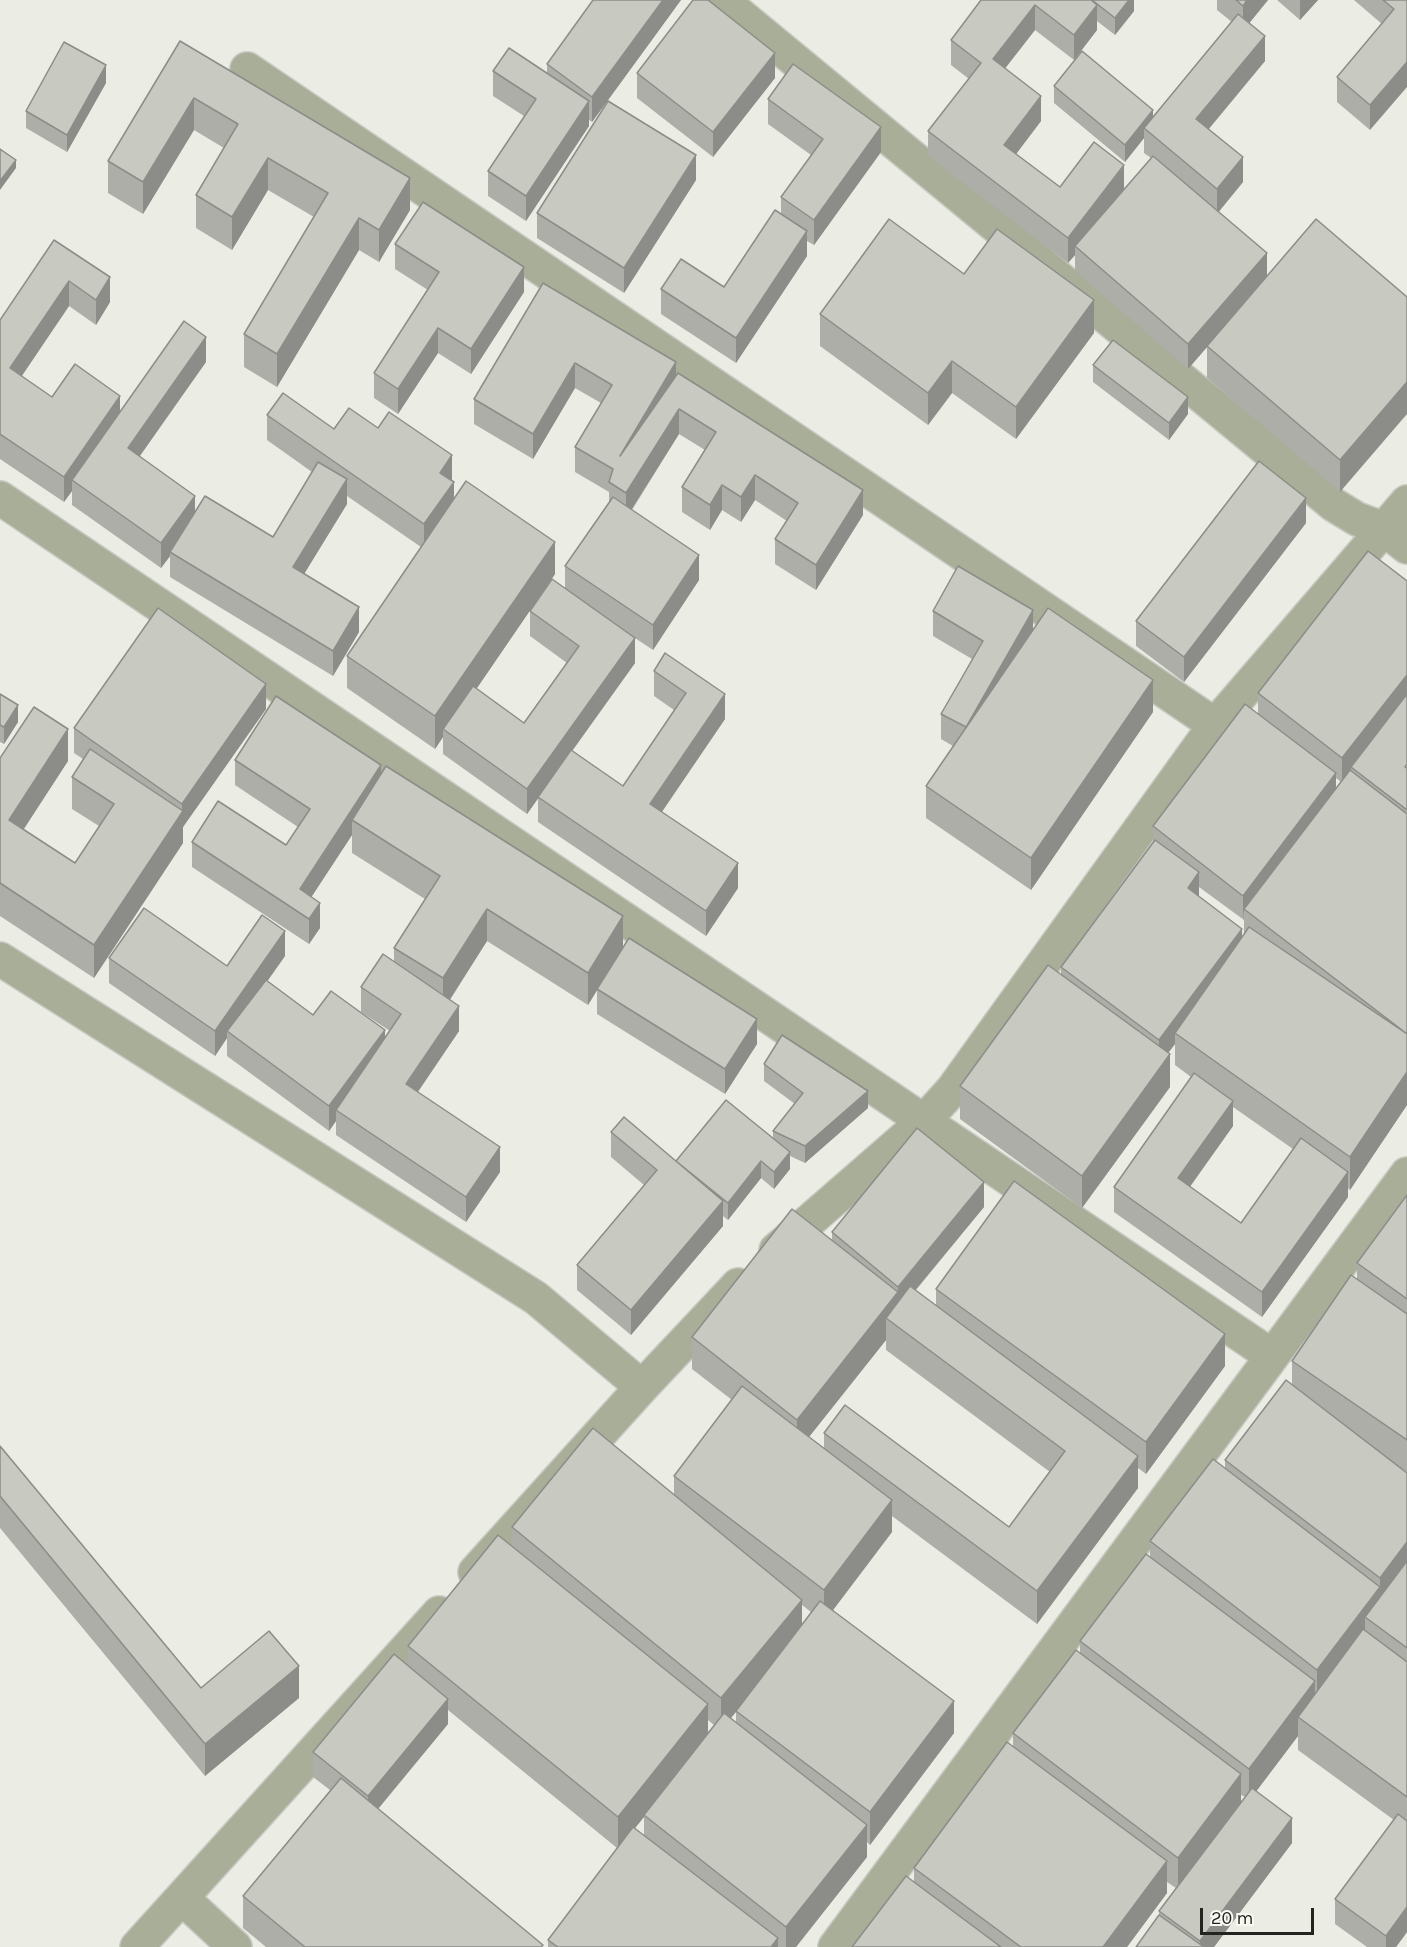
<!DOCTYPE html>
<style>
body{margin:0}
#map{position:relative;width:1407px;height:1947px;overflow:hidden;background:#ebede5;font-family:Karla,sans-serif}
canvas{display:block}
.scale{position:absolute;left:1200px;top:1908px;width:114px;height:27px;box-sizing:border-box;border:3px solid #232320;border-top:0;padding-left:8px;font-size:18px;line-height:21px;white-space:nowrap;color:#232320;-webkit-text-stroke:4px #f9fbf2;paint-order:stroke}
</style>
<div id="map">
<canvas width="1407" height="1947"></canvas>
<div class="scale">20 m</div>
</div>
<script>
const c = document.querySelector('canvas').getContext('2d');
c.lineJoin = 'round';
function stroke(path, color, width, dash) {
  c.strokeStyle = color;
  c.lineWidth = width;
  c.lineCap = dash ? 'butt' : 'round';
  c.setLineDash(dash || []);
  c.stroke(path);
}
function fill(path, color) {
  c.fillStyle = color;
  c.fill(path, 'evenodd');
}
const street = new Path2D(`
 M722,0L1334,505L1357,519L1384,529L1407,547
 M247,69L1215,725
 M0,498L1272,1356
 M0,959L536,1298L642,1387
 M776,1250L923,1122L953,1089L1215,725L1407,502
 M475,1572L642,1387L738,1285
 M182,1898L235,1947
 M137,1947L439,1613
 M835,1947L1407,1174`);
const wall = new Path2D(`
 M593,0H681L592,122L589,120V126L526,221L488,196V171L524,116L493,96V71L547,73V64Z
 M981,0H1134V11L1115,35L1097,21V30L1074,60L1035,30L1005,68L1041,121L1016,154L1060,187L1124,189L1151,158L1144,153V138L1125,162L1054,103V86L1153,117L1232,22L1217,10V0H1268L1249,23L1265,61L1209,129L1243,182L1218,212L1267,277L1407,297L1340,492L1207,378V347L1188,369L1075,271V255L1068,263L928,156V131L969,79L951,65V40Z
 M1277,0H1318L1300,20Z
 M1354,0H1407L1370,130L1337,102V77L1382,24Z
 M180,41L410,210L379,262L359,250L277,387L244,367V334L314,217L268,190L232,250L196,228V195L224,148L194,130L143,214L108,193V161Z
 M637,73L775,78L713,157L637,98Z
 M106,83L67,152L26,128V111Z
 M768,99L881,152L814,245L807,241V256L736,363L661,314V289L724,287L781,214V197L811,155L768,124Z
 M696,180L624,293L537,238V213Z
 M54,240L110,302L96,325L69,306L22,376L52,397L120,412L206,362L139,456L195,511L273,537L312,472L267,440V415L334,429L452,480L454,499L555,574L476,689L524,723L567,663L530,636V611L565,589V566L609,502V492L575,472V447L601,403L575,388L533,459L474,424V399L543,283L676,376L863,515L816,590L775,564V539L787,521L755,500L741,522L722,510L710,530L682,512V487L705,450L679,434L632,510L699,580L653,650L635,638V663L572,751L623,786L674,710L654,696V671L725,719L662,812L738,888L706,936L538,822V798L527,814L443,754V737L435,749L347,688V656L421,547L347,496V504L304,574L359,632L333,676L170,577V556L161,568L72,505V491L64,502L0,459V320Z
 M395,244L524,292L471,374L438,353L398,414L374,398V373L428,290L395,269Z
 M964,274L1094,333L1016,439L952,393L928,425L820,346V314Z
 M1093,365L1188,414L1169,440L1093,382Z
 M1306,523L1184,682L1136,646V621Z
 M1407,581V1105L1350,1190L1348,1188V1197L1262,1317L1114,1212V1187L1191,1077L1175,1065V1044L1168,1053L1170,1087L1082,1208L960,1119V1086L1061,975V967L1153,843V826L1258,714V693ZM1336,778L1341,782L1336,789ZM1199,887L1244,920V935L1242,937L1199,897ZM1233,1107L1293,1149L1241,1223L1190,1187L1233,1126Z
 M933,611L1033,629L1153,712L1031,890L926,818V786L953,746L941,739V714L972,659L933,636Z
 M0,694L18,722L4,744L0,742Z
 M266,709L183,827V843L94,978L0,916V758L68,761L23,829L75,863L99,826L72,809V777L83,759L74,753V728Z
 M235,760L381,774L757,1044L725,1094L597,1014V990L588,1005L487,941L450,1000L459,1031L418,1092L500,1172L466,1222L336,1135V1121L329,1131L227,1056V1038L215,1056L109,983V958L227,966L285,956L267,981L313,1015L385,1039L390,1031L361,1012V987L394,962V948L425,899L352,853V835L311,897L320,928L309,944L192,867V842L286,845L298,827L235,785Z
 M764,1064L868,1108L805,1163L790,1156V1169L774,1189L761,1178L728,1220L723,1216V1226L631,1335L577,1290V1265L644,1185L611,1157V1132L677,1161L773,1139V1131L795,1104L764,1081Z
 M1407,1195V1472L1394,1463L1407,1473V1932L1396,1947H1367L1335,1924V1899L1394,1820L1298,1750V1736L1256,1791L1292,1843L1214,1947H1136L1159,1915V1911L1176,1888L1167,1882V1893L1127,1947H852L914,1882V1868L1013,1746V1733L1080,1653V1641L1150,1557V1541L1225,1469V1460L1292,1385V1361L1357,1280V1263ZM1241,1795L1245,1797L1241,1802Z
 M984,1207L916,1290L936,1306V1289L1225,1366L1146,1474L1138,1468V1488L1037,1624L892,1516V1532L833,1610L954,1733L870,1845L867,1842V1857L796,1947H548V1940L617,1848L448,1710V1724L378,1809L543,1947H266L243,1928V1896L330,1790L313,1777V1752L408,1666V1646L512,1546V1527L674,1495V1476L732,1400L692,1369V1337L832,1239V1232ZM886,1340V1350L1050,1472L1009,1527L824,1433V1448L809,1437ZM802,1605L811,1612L802,1625ZM736,1712V1722L731,1718ZM708,1720L714,1725L708,1732ZM644,1817V1836L634,1829Z
 M0,1446L201,1688L299,1698L205,1776L0,1528Z`);
const shadedWall = new Path2D(`
 M663,0H681L592,122V97Z
 M1129,0H1134V11L1115,35V18Z
 M1247,0H1268L1243,31V6Z
 M1300,0H1318L1300,20Z
 M1035,5V30L993,84V59Z
 M1097,5V30L1074,60V35Z
 M1265,36V61L1196,144V119Z
 M775,53V78L713,157V132Z
 M1407,62V87L1370,130V105Z
 M106,65V83L67,152V135Z
 M1041,96V121L1004,170V145Z
 M194,98V130L143,214V182Z
 M589,101V126L526,221V196Z
 M1153,110V127L1144,128V138L1125,162V145Z
 M881,127V152L814,245V220Z
 M696,155V180L624,293V268Z
 M1243,157V182L1217,214V189Z
 M268,158V190L232,250V217Z
 M16,160V168L0,190V181Z
 M1124,165V190L1075,246V255L1068,263V238Z
 M410,178V210L379,262V230Z
 M359,218V250L277,387V354Z
 M807,231V256L736,363V338Z
 M1267,253V278L1188,369V344Z
 M524,267V292L471,374V349Z
 M110,277V302L96,325V300Z
 M69,281V306L10,393V368Z
 M1094,300V333L1016,439V407Z
 M438,328V353L398,414V389Z
 M206,337V362L128,473V448Z
 M952,361V393L928,425V393Z
 M676,362V387L620,456Z
 M575,363V388L533,459V434Z
 M1407,382V414L1340,492V460Z
 M120,396V421L72,480V491L64,502V477Z
 M1188,397V414L1169,440V423Z
 M679,409V434L626,518V493Z
 M452,455V480L440,498V473Z
 M755,475V500L741,522V497Z
 M347,479V504L293,592V567Z
 M454,482V507L424,549V524Z
 M722,485V510L710,530V505Z
 M863,490V515L816,590V565Z
 M195,496V521L170,552V556L161,568V543Z
 M1306,498V523L1184,682V657Z
 M555,542V574L447,732L443,729V737L435,749V716Z
 M699,555V580L653,650V625Z
 M359,607V632L333,676V651Z
 M1033,610V635L966,727Z
 M635,638V663L527,814V789Z
 M1407,675V700L1351,767V772L1342,783V758Z
 M1153,680V712L1031,890V858Z
 M266,684V709L183,827V843L94,978V945L182,812V804Z
 M725,694V719L650,829V804Z
 M18,705V722L4,744V727Z
 M68,729V761L9,852V820Z
 M381,765V790L352,820V835L301,913L300,889Z
 M1336,773V798L1244,909L1243,921V896Z
 M738,863V888L706,936V911Z
 M1199,872V897L1188,888Z
 M320,903V928L309,944V919Z
 M487,909V941L443,1010V978Z
 M623,916V948L588,1005V973Z
 M1242,929V954L1175,1033V1044L1159,1065V1040Z
 M285,931V956L231,1033L227,1031V1038L215,1056V1031Z
 M459,1006V1031L406,1109V1084Z
 M757,1019V1044L725,1094V1069Z
 M385,1030V1055L336,1110V1121L329,1131V1106Z
 M1170,1054V1087L1082,1208V1176Z
 M1407,1072V1105L1350,1190V1157Z
 M868,1091V1108L805,1163V1146Z
 M1233,1101V1126L1178,1203V1178Z
 M500,1147V1172L466,1222V1197Z
 M790,1152V1169L774,1189V1172Z
 M761,1161V1178L728,1220V1203Z
 M1348,1172V1197L1262,1317V1292Z
 M984,1182V1207L898,1311L886,1318V1340L797,1452V1420L898,1292V1287Z
 M723,1201V1226L631,1335V1310Z
 M1225,1334V1366L1146,1474V1442Z
 M1138,1456V1488L1037,1624V1591Z
 M892,1500V1532L824,1622V1590Z
 M1407,1542V1567L1365,1617V1639L1317,1702V1670L1380,1588V1578Z
 M802,1600V1632L721,1730V1698Z
 M299,1666V1698L205,1776V1744Z
 M1315,1681V1713L1298,1717V1736L1249,1801V1769Z
 M448,1699V1724L368,1821V1796Z
 M954,1701V1733L870,1845V1812Z
 M708,1704V1737L644,1815V1817L618,1849V1817Z
 M1241,1774V1806L1178,1890V1858Z
 M1292,1818V1843L1214,1947H1200V1941Z
 M867,1825V1857L796,1947H786V1927Z
 M1167,1861V1893L1127,1947H1103Z
 M1407,1907V1932L1396,1947H1386V1936Z
 M778,1938V1947H771Z`);
const building = new Path2D(`
 M593,0H663L592,97L547,64Z
 M693,0H708L775,53L713,132L637,73Z
 M981,0H1091L1097,5L1074,35L1035,5L993,59L1041,96L1004,145L1060,187L1094,142L1124,165L1068,238L928,131L981,63L951,40Z
 M1092,0H1129L1115,18Z
 M1236,0H1247L1243,6Z
 M1383,0H1407V62L1370,105L1337,77L1394,9Z
 M1238,14L1265,36L1196,119L1243,157L1217,189L1144,128Z
 M180,41L410,178L379,230L359,218L277,354L244,334L328,193L268,158L232,217L196,195L238,124L194,98L143,182L108,161Z
 M64,42L106,65L67,135L26,111Z
 M509,48L589,101L526,196L488,171L536,99L493,71Z
 M1082,51L1153,110L1125,145L1054,86Z
 M793,64L881,127L814,220L781,197L823,139L768,99Z
 M608,101L696,155L624,268L537,213Z
 M0,149L16,160L0,181Z
 M1153,156L1267,253L1188,344L1075,246Z
 M423,202L524,267L471,349L438,328L398,389L374,373L439,272L395,244Z
 M775,210L807,231L736,338L661,289L681,259L724,287Z
 M889,219L964,274L997,229L1094,300L1016,407L952,361L928,393L820,314Z
 M1316,219L1407,297V382L1340,460L1207,346Z
 M54,240L110,277L96,300L69,281L10,368L52,397L75,364L120,396L64,477L0,434V320Z
 M543,283L676,362L620,456L678,373L863,490L816,565L775,539L798,503L755,475L741,497L722,485L710,505L682,487L716,432L679,409L626,493L609,482L613,469L575,447L612,385L575,363L533,434L474,399Z
 M184,321L206,337L128,448L195,496L161,543L72,480Z
 M1113,340L1188,397L1169,423L1093,365Z
 M283,393L334,429L349,408L378,428L389,412L452,455L440,473L454,482L424,524L267,415Z
 M1259,461L1306,498L1184,657L1136,621Z
 M318,462L347,479L293,567L359,607L333,651L170,552L205,496L273,537Z
 M466,481L555,542L435,716L347,656Z
 M613,497L699,555L653,625L565,566Z
 M1368,551L1407,581V675L1342,758L1258,693Z
 M958,566L1033,610L966,727L941,714L983,641L933,611Z
 M552,579L635,638L527,789L443,729L473,686L524,723L579,646L530,611Z
 M158,608L266,684L182,804L74,728Z
 M1048,608L1153,680L1031,858L926,786Z
 M665,653L725,694L650,804L738,863L706,911L538,797L571,750L623,786L686,693L654,671Z
 M0,694L18,705L4,727L0,725Z
 M1407,694V764L1405,767L1407,768V810L1351,767Z
 M276,696L381,765L300,889L320,903L309,919L192,842L218,801L286,845L310,809L235,760Z
 M1245,704L1336,773L1243,896L1153,826Z
 M34,707L68,729L9,820L75,863L114,804L72,777L90,749L183,811L94,945L0,883V758Z
 M386,766L623,916L588,973L487,909L443,978L394,948L440,876L352,820Z
 M1350,770L1407,814V1034L1244,909Z
 M1155,840L1199,872L1188,888L1242,929L1159,1040L1061,967Z
 M144,908L227,966L262,915L285,931L215,1031L109,958Z
 M1249,927L1407,1034V1072L1350,1157L1175,1033Z
 M629,938L757,1019L725,1069L597,989Z
 M383,954L459,1006L406,1084L500,1147L466,1197L336,1110L401,1014L361,987Z
 M1048,965L1170,1054L1082,1176L960,1086Z
 M266,980L313,1015L331,991L385,1030L329,1106L227,1031Z
 M782,1035L868,1091L805,1146L773,1131L803,1093L764,1064Z
 M1194,1073L1233,1101L1178,1178L1241,1223L1301,1138L1348,1172L1262,1292L1114,1187Z
 M726,1100L790,1152L774,1172L761,1161L728,1203L676,1161Z
 M624,1117L723,1201L631,1310L577,1265L657,1170L611,1132Z
 M917,1128L984,1182L898,1287L832,1232Z
 M1014,1181L1225,1334L1146,1442L936,1289Z
 M1407,1195V1299L1357,1263Z
 M792,1209L898,1292L797,1420L692,1337Z
 M1351,1275L1407,1314V1440L1292,1361Z
 M910,1286L1138,1456L1037,1591L824,1433L845,1405L1009,1527L1065,1451L886,1318Z
 M1286,1380L1407,1473V1542L1380,1578L1225,1460Z
 M742,1386L892,1500L824,1590L674,1476Z
 M593,1428L802,1600L721,1698L512,1527Z
 M0,1446L201,1688L269,1631L299,1666L205,1744L0,1496Z
 M1213,1459L1380,1587L1317,1670L1150,1541Z
 M498,1535L708,1704L618,1817L408,1646Z
 M1146,1554L1315,1681L1249,1769L1080,1641Z
 M1407,1561V1648L1365,1617Z
 M820,1601L954,1701L870,1812L736,1711Z
 M1363,1629L1407,1662V1797L1298,1717Z
 M1076,1650L1241,1774L1178,1858L1013,1733Z
 M394,1654L448,1699L368,1796L313,1752Z
 M724,1713L867,1825L786,1927L644,1815Z
 M1007,1742L1167,1861L1103,1947H1021L914,1868Z
 M341,1778L543,1945L541,1947H305L243,1896Z
 M1252,1788L1292,1818L1200,1941L1159,1911Z
 M1398,1814L1407,1821V1907L1386,1936L1335,1899Z
 M633,1827L778,1938L771,1947H558L548,1940Z
 M906,1876L1001,1947H852Z
 M1159,1915L1204,1947H1136Z`);
stroke(street, '#c7c9c2', 36);
stroke(street, '#a8ae97', 33);
fill(wall, '#acaea7');
fill(shadedWall, '#8c8d88');
fill(building, '#c8cac2');
stroke(building, '#8c8d88', 1.5);
</script>
